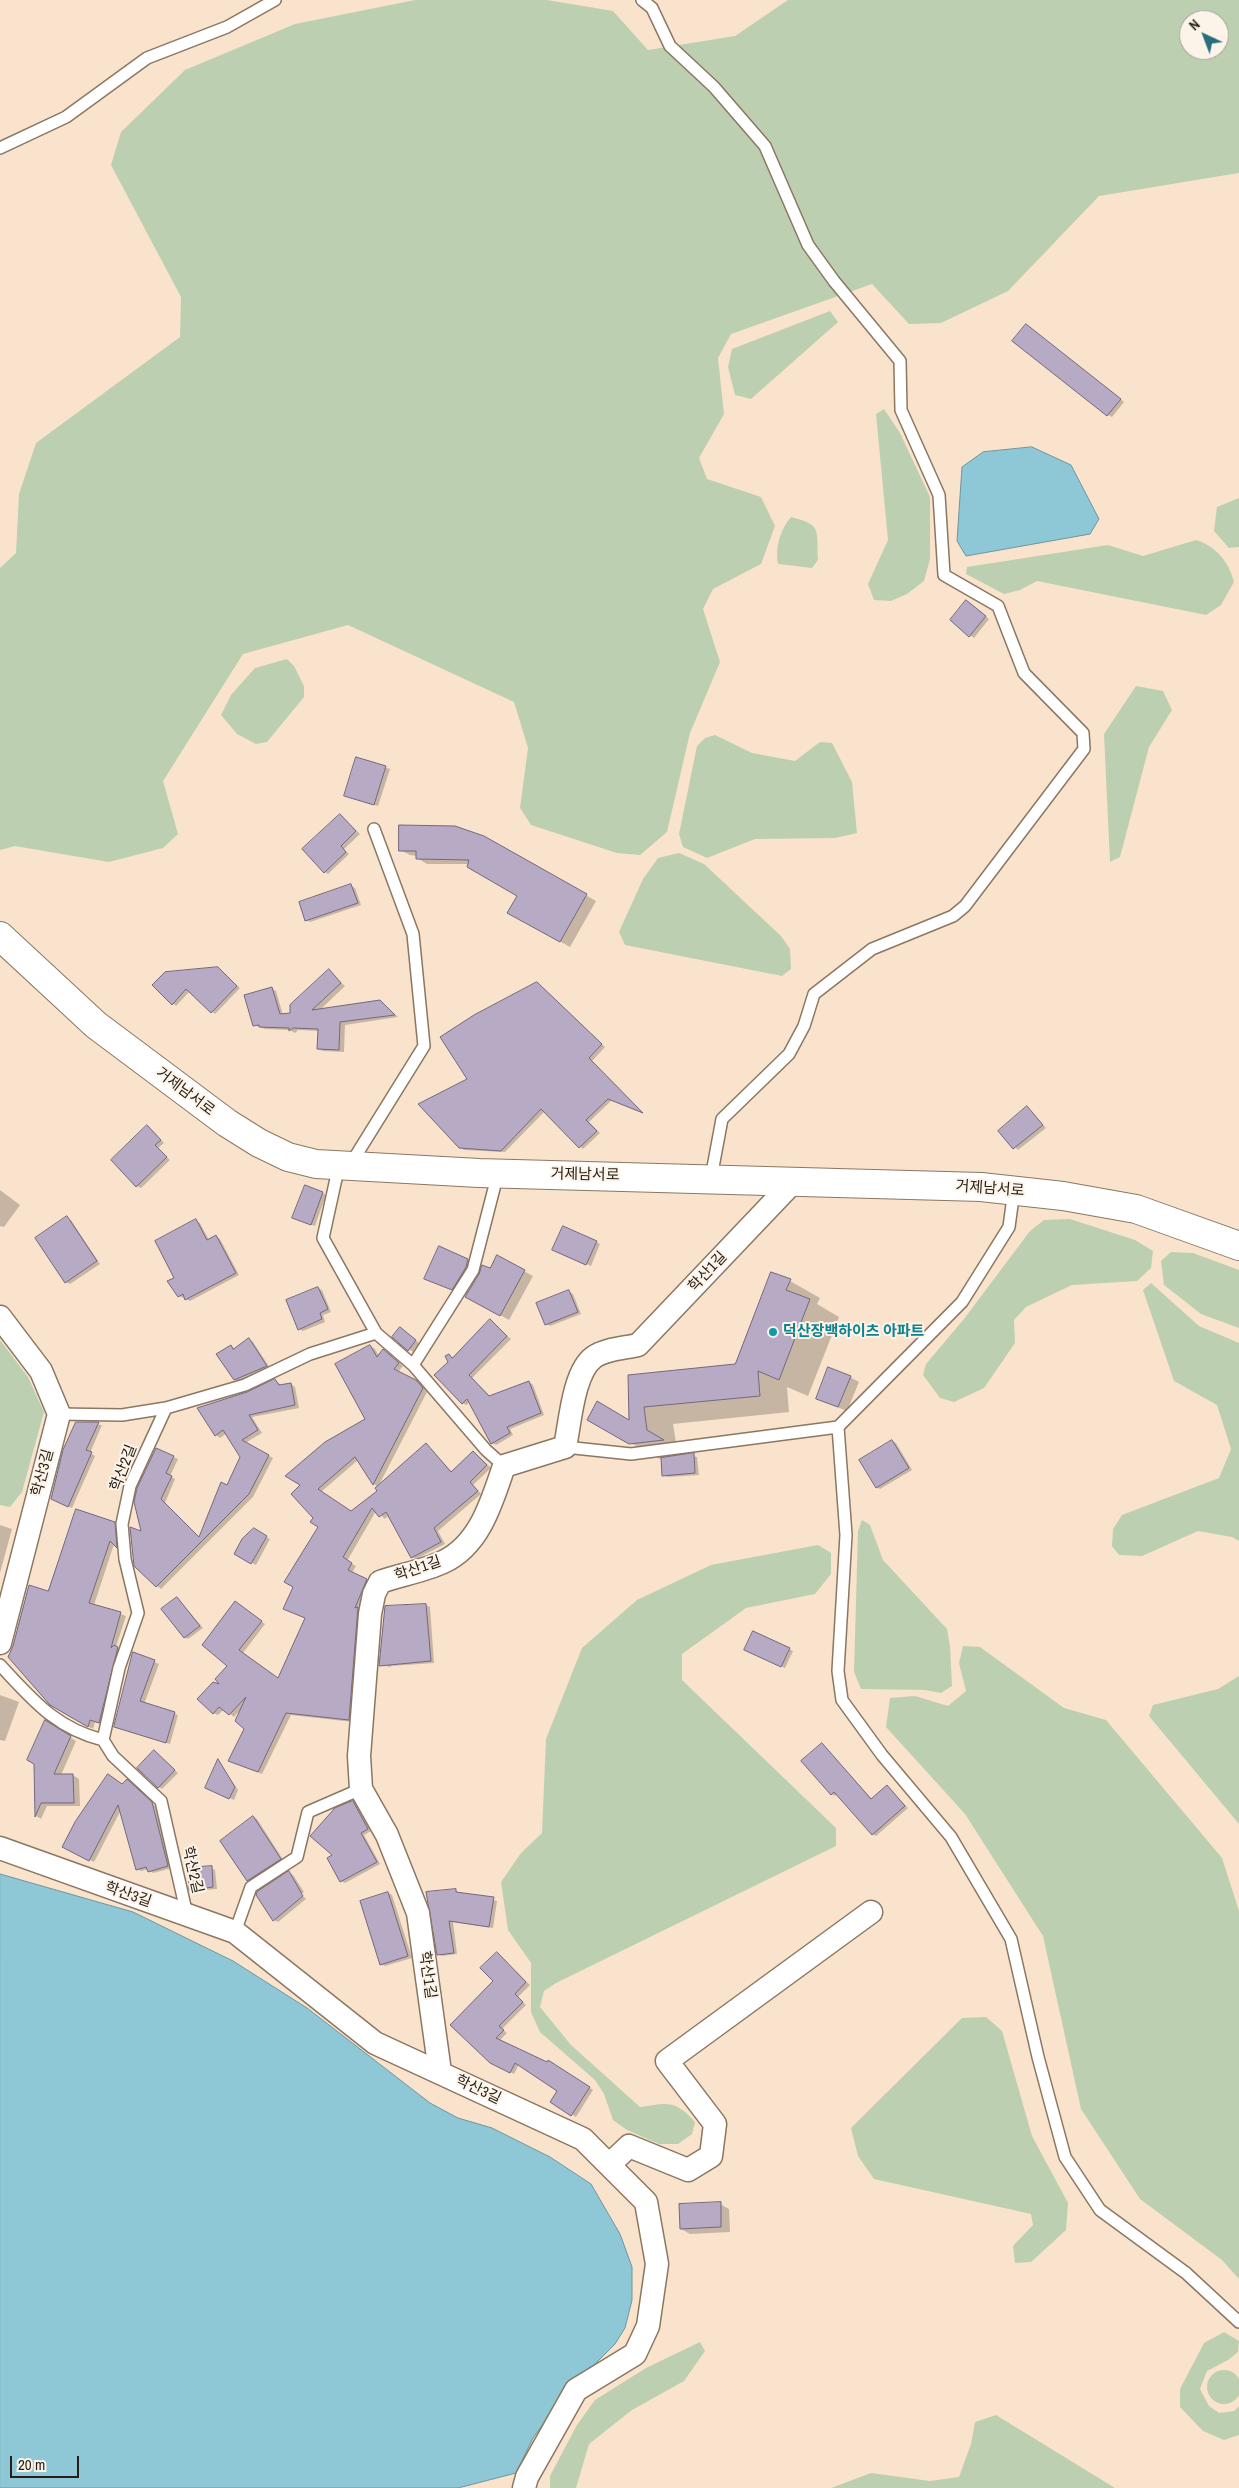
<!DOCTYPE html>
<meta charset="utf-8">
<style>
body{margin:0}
#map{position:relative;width:1239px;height:2488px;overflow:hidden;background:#f9e3cc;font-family:"Archivo Narrow",sans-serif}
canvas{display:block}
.north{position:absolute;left:1179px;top:10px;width:50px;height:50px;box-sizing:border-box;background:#fcf3e9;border:1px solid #a79e95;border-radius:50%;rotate:317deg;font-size:14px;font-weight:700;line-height:20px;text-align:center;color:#271f16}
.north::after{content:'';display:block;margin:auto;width:18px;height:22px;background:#2b6c7f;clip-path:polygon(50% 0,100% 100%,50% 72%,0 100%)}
.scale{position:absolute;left:10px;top:2456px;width:69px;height:22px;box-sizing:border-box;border:2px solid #271f16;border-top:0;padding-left:6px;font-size:15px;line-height:18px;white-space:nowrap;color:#271f16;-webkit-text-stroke:4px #fcf3e9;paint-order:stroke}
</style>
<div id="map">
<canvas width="1239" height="2488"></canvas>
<div class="north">N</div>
<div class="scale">20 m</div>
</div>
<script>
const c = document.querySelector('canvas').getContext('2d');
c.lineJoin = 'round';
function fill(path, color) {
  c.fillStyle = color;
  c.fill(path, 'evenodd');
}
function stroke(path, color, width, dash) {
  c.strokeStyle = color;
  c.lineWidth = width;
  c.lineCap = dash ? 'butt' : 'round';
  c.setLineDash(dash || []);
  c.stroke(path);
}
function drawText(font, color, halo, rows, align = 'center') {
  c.font = font + ' "Archivo Narrow","Noto Sans KR",sans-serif';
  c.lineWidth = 4;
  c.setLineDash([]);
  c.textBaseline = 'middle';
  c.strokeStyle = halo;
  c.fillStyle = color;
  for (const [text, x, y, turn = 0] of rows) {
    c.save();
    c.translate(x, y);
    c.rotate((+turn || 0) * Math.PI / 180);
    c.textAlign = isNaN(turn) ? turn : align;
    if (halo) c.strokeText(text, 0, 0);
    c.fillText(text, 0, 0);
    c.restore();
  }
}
const green = new Path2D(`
 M415,0H547L613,11L648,50L735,36L788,0H1239V173L1099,196L1008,291L941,323L909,324L872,284L731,334L718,358L724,414L699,458L707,479L761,497L775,526L761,564L713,589L703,609L720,662L690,733L667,832L640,855L617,853L531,825L520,808L528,748L514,702L348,625L243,654L163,781L178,834L163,848L109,862L15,846L0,850V568L16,553L19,494L36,443L180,337L181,297L111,165L121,132L185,70L295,24ZM1189,20H1219V50H1189Z
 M830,311L838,322L751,399L735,395L728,367L732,349Z
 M884,409L900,433L930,497V559L924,581L907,594L891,601L874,600L868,584L888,540L876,414Z
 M1239,498V547L1229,548L1214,531L1217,507Z
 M791,517C823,525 816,530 818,560L812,568L778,564C775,548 780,530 791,517Z
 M1196,540C1216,546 1229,562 1234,582L1221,605L1206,615L1037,581L1020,590L1004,594L966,574L967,567L1108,545L1143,556Z
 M287,659L294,666L304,686V697L267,742L256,744L237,734L221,715L231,695L255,668Z
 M1136,686L1163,691L1172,710L1149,747L1120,857L1110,862L1104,734Z
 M715,735L752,753L795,761L820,742L832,743L852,782L857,833L835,838L755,839L707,858L683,847L679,834L697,746L705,738Z
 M679,853L704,864L781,936L790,949L791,969L782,976L625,945L619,932L643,879L658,858Z
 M1070,1219L1135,1240L1153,1251L1151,1268L1137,1281L1072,1285L1026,1307L1014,1320L1015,1343L984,1388L954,1402L940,1398L923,1375L926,1364L964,1319L1030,1231L1044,1220Z
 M1171,1252L1193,1253L1239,1270V1328L1201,1314L1164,1285L1161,1261Z
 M1151,1283L1199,1326L1239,1343V1541L1232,1537L1198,1531L1142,1556L1119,1555L1112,1546L1113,1529L1122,1515L1219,1478L1231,1449L1217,1405L1174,1381L1143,1290Z
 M0,1340L28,1377L44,1412L22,1492L10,1507L0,1505Z
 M862,1520L870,1525L883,1560L947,1629L950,1646L952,1686L941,1693L925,1690L861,1689L854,1672L858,1531Z
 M818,1545L831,1553V1574L815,1594L746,1608L682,1654V1680L836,1828V1846L556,1983L544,1991L540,2007L571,2045L640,2107C667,2103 675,2099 695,2122L692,2134L678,2144H659L627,2130L613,2120L604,2094L595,2080L540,2032L531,2012V1963L508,1930L501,1882L521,1853L542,1833L546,1739L582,1648L637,1600L711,1565Z
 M963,1646L980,1647L1064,1708L1106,1720L1222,1858L1239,1911V2279L1222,2260L1140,2199L1081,2109L1043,1936L965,1814L886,1727L890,1698L915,1696L948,1706L966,1691L959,1663Z
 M1239,1676V1824L1149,1716L1153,1705L1218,1689Z
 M986,2017L1002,2031L1032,2136L1068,2203L1066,2230L1031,2262L1015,2263L1013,2246L1033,2225L1031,2214L874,2179L858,2156L851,2128L962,2018Z
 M1224,2332L1239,2341L1238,2352L1228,2360L1207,2371L1200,2389L1209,2406L1219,2413L1234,2411L1239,2406V2435L1224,2440L1203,2431L1180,2407V2389L1204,2343Z
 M700,2342L705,2351L684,2381L632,2410L589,2444L576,2488H550V2476L577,2425L595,2400L646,2368Z
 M1207 2387a17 17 0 1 1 34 0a17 17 0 1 1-34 0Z
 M996,2415L1115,2488H831L871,2473L930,2481L959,2477L971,2444L975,2422Z`);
const water = new Path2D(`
 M1032,447L1071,465L1099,519L1090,534L966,556L957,541L962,467L983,452Z
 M0,1874L133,1912L233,1961L307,2008L430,2103L458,2118L492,2128L550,2157L591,2184L620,2234L632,2267V2300L625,2328L615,2344L564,2395L533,2438L516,2473L458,2488H0Z`);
const shadow = new Path2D(`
 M1030,328L1124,402L1112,417L1108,415Z
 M970,603L989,619L974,638L970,635Z
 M357,758L390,769L378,806L346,796Z
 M340,815L360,834L344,849L349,854L328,874L325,872Z
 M483,837L596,901L570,947L508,912L518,895L469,864H427L417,858V856L410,855L400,850Z
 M351,886L355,888L361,905L310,922L306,920Z
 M218,968L240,988L215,1014L190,991L176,1006L154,986Z
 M329,971L345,986L320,1010L380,1001L398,1017L345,1025L344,1052L323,1051L318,1049L319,1031L298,1030L295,1033L290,1030L265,1029L254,1025L271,988L276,991L283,1015L291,1014Z
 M541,986L605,1047L592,1061L643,1113L612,1100L589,1122L600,1133L583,1149L545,1111L505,1152L464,1150L460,1147L469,1079Z
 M1027,1108L1046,1128L1018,1150L999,1131Z
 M151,1129L164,1143L158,1148L170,1160L141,1188L137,1186Z
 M0,1190L20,1205L4,1227L0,1226Z
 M322,1193L326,1195L315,1226L298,1220Z
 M67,1218L71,1220L100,1264L70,1284L66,1282Z
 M196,1221L200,1223L209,1240L216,1236L220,1239L239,1275L190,1301L179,1296Z
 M596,1242L600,1244L591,1266L558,1251Z
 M497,1257L533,1276L509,1320L467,1296L490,1270Z
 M468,1260L472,1262L456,1291L429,1280Z
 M790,1281L820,1298L817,1304L839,1317L808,1396L787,1387L789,1412L673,1424L677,1449L688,1455L697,1457L699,1475L668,1477L664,1475L662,1460L618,1436L631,1422L629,1376L736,1365Z
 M318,1288L322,1290L331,1312L323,1315L325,1322L303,1331L299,1329Z
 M569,1292L573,1294L581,1314L550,1326L546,1324Z
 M490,1320L511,1339L472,1378L491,1397L529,1382L533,1385L544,1415L510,1429L513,1435L496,1445L492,1443L470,1402L466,1405L462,1403L449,1355L453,1358Z
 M404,1331L419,1343L413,1352L394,1337Z
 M249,1340L253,1342L270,1368L239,1382L235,1379L231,1346L235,1349Z
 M370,1346L375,1349L379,1356L388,1353L403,1366L398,1372L421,1384L427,1392L378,1487L374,1484L358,1460L321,1492L351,1512L378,1492L426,1444L452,1472L474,1452L491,1468L473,1485L481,1494L438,1531L445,1544L416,1559L412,1557L389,1515L385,1519L376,1511L347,1561L356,1566L352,1573L370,1583L353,1722L291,1715L262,1774L234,1763L245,1728L242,1708L234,1717L224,1709L218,1715L213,1713L229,1666L240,1605L265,1624L243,1653L278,1679L306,1618L319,1527L315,1517L292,1494L366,1420Z
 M850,1377L859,1382L847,1411L817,1399Z
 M275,1380L282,1386L291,1384L295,1387L299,1408L252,1417L262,1433L245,1443L273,1458L253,1497L161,1589L157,1586L136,1502L173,1457L178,1459L170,1476L175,1479L165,1503L200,1538L242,1457L227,1433L220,1438L216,1435L248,1393Z
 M77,1423L102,1425L90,1453L95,1456L72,1508L56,1501Z
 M892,1441L896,1443L912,1470L880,1489L876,1487Z
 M114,1523L119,1526L121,1549L114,1544L94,1605L126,1616L116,1647L123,1650L104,1725L95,1722L93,1729L63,1713L47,1700L49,1592Z
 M0,1525L12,1529L0,1573Z
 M254,1530L270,1539L256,1565L235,1554Z
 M177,1598L203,1628L188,1639L184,1637Z
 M426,1605L430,1607L434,1663L391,1666V1667L380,1665L386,1607Z
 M789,1649L793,1651L785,1668L750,1652Z
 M133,1653L159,1664L144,1704L178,1715L170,1744L115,1727Z
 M0,1695L19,1702L5,1741L0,1740Z
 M45,1721L76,1741L61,1775H73L79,1779L80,1806H47L41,1819L36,1816L35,1766Z
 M822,1744L872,1799L887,1786L908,1808L876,1836L872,1834L837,1794L835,1796L831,1794Z
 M155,1752L178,1773L162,1789L159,1787Z
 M218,1761L238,1790L234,1800L210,1789Z
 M131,1783L155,1806L172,1868L153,1873L148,1869L141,1871L137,1869L121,1810L94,1862L64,1847Z
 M353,1802L356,1805L371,1831L364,1835L380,1864L345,1883L341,1881L334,1855Z
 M254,1817L257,1819L284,1861L252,1882L248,1880Z
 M211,1868L215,1870L217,1889L194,1891L191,1889Z
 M289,1873L293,1875L304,1892L301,1894L306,1899L278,1922L274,1920Z
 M455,1890L459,1893L497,1901L493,1928L453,1922L457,1954L442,1956L438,1954Z
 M388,1893L392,1895L412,1958L385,1966L381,1964Z
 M497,1954L530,1985L518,1997L526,2005L502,2029L507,2033L499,2041L547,2064L549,2062L593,2090L576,2117L551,2102L559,2090L519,2064L514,2074L491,2062Z
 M720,2204L729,2209L730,2232L690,2234L681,2229Z`);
const building = new Path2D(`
 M1026,324L1121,399L1107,416L1012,341Z
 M966,600L986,616L969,637L950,620Z
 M356,757L386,766L374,805L344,796Z
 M340,814L356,831L341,846L346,852L324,873L302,849Z
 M399,825L455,826L484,836L587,894L560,942L507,913L517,896L467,867L469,860L416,859V851H399Z
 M351,884L358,903L305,921L299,902Z
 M218,967L237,986L211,1013L186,989L172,1005L152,985L165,972Z
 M329,969L341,983L312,1010L380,1000L395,1015L340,1022L339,1050L317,1049L318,1029L293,1028L289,1031V1028L259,1027V1025L253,1026L244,995L272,987L280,1014L290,1013V1005Z
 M537,982L602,1044L589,1058L643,1113L608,1099L586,1120L597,1131L579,1148L541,1109L501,1151L459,1148L418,1104L467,1079L440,1037L474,1015Z
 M1027,1106L1043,1125L1013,1149L998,1131Z
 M147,1125L161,1140L155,1145L167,1157L136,1187L111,1160Z
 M305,1185L323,1192L311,1225L292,1218Z
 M67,1216L97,1261L65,1283L35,1238Z
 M196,1219L207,1240L216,1235L236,1273L185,1300L183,1294L178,1297L167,1281L174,1278L155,1241Z
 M563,1226L597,1241L586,1265L552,1250Z
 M439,1246L468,1259L466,1267L452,1290L424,1279Z
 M497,1255L525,1270L500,1316L465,1297L479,1274L482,1265L490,1268Z
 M771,1272L791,1279L786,1290L810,1299L779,1380L758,1371L760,1396L644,1407L647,1430L664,1440L629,1444L587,1420L597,1401L629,1420L628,1375L735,1364Z
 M318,1287L328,1309L320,1313L322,1319L298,1330L286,1300Z
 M569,1290L578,1312L545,1325L536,1303Z
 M490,1319L507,1336L469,1375L489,1396L529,1381L541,1413L507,1427L510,1433L491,1444L467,1399L462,1404L434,1375L448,1362L445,1356L449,1354L452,1358Z
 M400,1327L416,1340L408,1351L392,1337Z
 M249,1338L267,1366L234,1380L216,1354L231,1345L233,1349Z
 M370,1345L377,1357L383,1349L399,1363L394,1369L416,1380L423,1388L373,1485L355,1457L318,1489L351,1511L377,1491L375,1488L426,1443L451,1472L473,1451L487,1465L470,1482L478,1491L434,1528L441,1542L411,1558L386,1512L379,1517L372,1508L343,1557L352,1563L348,1570L367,1579L355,1608L358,1607L349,1720L286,1713L258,1772L228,1761L244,1729L235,1721L246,1697L229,1715L219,1707L213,1714L197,1699L213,1682L219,1684L215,1679L227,1666L202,1645L235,1601L262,1621L239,1650L278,1678L305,1618L283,1609L293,1587L284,1582L318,1527L310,1522L313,1518L291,1494L300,1485L285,1476L325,1442L365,1419L335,1364Z
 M828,1367L851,1376L838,1407L816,1399Z
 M275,1379L279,1385L291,1383L295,1405L249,1415L258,1430L242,1440L269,1455L249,1494L156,1587L134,1566L130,1527L141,1531L134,1502L137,1488L156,1448L174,1456L166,1473L172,1476L161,1499L199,1537L221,1482L227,1485L240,1457L223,1430L215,1436L197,1408L247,1392Z
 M76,1422H99L86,1450L92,1452L68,1507L51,1499L63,1450Z
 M892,1440L909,1468L876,1488L859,1460Z
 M694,1453L695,1473L662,1476L661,1458Z
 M76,1509L115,1522L117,1548L110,1541L89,1603L121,1612L111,1648L114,1645L118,1647L99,1723L90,1720L88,1727L50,1705L8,1657L13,1646L29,1585L48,1591Z
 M254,1528L267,1536L251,1564L234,1554L242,1539Z
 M177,1597L200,1626L184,1638L161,1609Z
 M426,1604L431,1661L379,1666L385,1606Z
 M753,1631L790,1648L781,1667L744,1650Z
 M133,1652L155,1660L140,1701L175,1712L166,1743L114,1727Z
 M45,1720L71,1736L54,1774H73L74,1803H41L35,1817L34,1764L27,1760Z
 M822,1743L871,1799L887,1785L905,1806L872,1835L834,1792L831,1795L801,1761Z
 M154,1750L175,1770L158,1788L137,1768Z
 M218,1759L235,1787L229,1799L205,1788Z
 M108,1774L122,1784L127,1779L152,1802L168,1866L148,1872L146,1867L136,1870L118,1805L89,1861L62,1847L75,1822Z
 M353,1801L368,1829L361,1833L377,1862L340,1882L327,1858L332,1855L310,1836L335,1808Z
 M253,1816L281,1859L247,1881L220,1841Z
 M212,1866L213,1887L189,1890L188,1868Z
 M289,1871L303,1896L273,1921L256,1895L257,1892Z
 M456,1889V1892L494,1897L489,1927L449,1921L454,1953L437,1955L426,1892Z
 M388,1892L408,1956L380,1965L360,1901Z
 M497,1952L526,1982L515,1994L523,2002L499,2026L504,2030L496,2038L547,2062L548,2060L590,2087L571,2116L550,2102L557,2091L515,2063L510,2073L490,2063L450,2025L493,1981L480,1968Z
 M721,2202V2227L680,2229L679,2204Z`);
const lane = new Path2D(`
 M642,0L652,8L670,46L714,87L765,146L808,245L834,281L900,361L901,410L939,495L944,575L998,606L1024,673L1083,733L1084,749L965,906L953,916L872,949L814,994L804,1026L789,1054L722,1119L711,1178
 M0,148L66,117L147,58L227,27L275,0
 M350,1165L424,1046L413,934L374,829
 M1014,1190L1009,1227L962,1302L838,1427L846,1535L838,1671L842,1700L882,1755L951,1837L1011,1939L1038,2057L1065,2157L1100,2210L1186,2273L1239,2322
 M376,1333L413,1365L486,1450L504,1466
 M413,1365L473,1270L498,1173
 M59,1414L122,1415L166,1408
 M565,1447L631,1454L838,1427
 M0,1665C32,1699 55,1728 103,1740
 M187,1915L161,1801L113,1756L103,1740L119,1668L138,1613L125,1559L122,1524L130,1486L166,1408L245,1385L310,1354L376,1333L323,1238L339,1165
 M235,1932L251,1887L297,1857L308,1812L361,1789`);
const street = new Path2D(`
 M0,1317L41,1371L59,1414L0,1643
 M0,1848L235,1932L375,2043L583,2139L646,2202L657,2264L648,2326L635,2354L576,2390L527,2477L524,2488
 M440,2072L418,1913L387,1835L361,1789L359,1756L370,1614L374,1594L380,1582C400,1575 424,1571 443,1562C480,1545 492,1501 504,1466L565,1447C570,1424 573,1372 594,1357C605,1349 625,1348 638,1345L795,1180
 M609,2165L629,2146L688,2170L711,2156L715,2124L667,2061L871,1912`);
const secondary = new Path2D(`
 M0,936L96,1025L227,1123L259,1143L288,1157L316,1164L479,1173L981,1187L1063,1196L1136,1209L1239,1246`);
const markers = [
 [773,1332,5,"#0f9aa8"]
];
const streetNames = [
 ["거제남서로",185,1092,37],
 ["거제남서로",585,1175,1],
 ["거제남서로",990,1189,4],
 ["학산1길",708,1272,-47],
 ["학산2길",124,1468,-69],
 ["학산3길",43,1473,-75],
 ["학산1길",418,1569,-19],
 ["학산2길",192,1870,77],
 ["학산3길",128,1895,19],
 ["학산1길",427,1975,82],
 ["학산3길",478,2090,25]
];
const cultureNames = [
 ["덕산장백하이츠 아파트",783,1332]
];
fill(green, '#bcd0b1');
fill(water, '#8ec7d5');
stroke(water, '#6f959c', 1);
fill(shadow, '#0003');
fill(building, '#b6aac4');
stroke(building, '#73677f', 1);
stroke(lane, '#8b7762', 14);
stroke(street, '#8b7762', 25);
stroke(secondary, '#8b7762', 30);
stroke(lane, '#fff', 11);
stroke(street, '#fff', 22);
stroke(secondary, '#fff', 28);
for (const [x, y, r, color] of markers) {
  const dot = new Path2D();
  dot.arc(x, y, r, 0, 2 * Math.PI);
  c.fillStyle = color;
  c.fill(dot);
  stroke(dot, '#fcf3e9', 2);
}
drawText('15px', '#271f16', '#fcf3e9', streetNames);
drawText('bold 15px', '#0d838f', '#fcf3e9', cultureNames, 'left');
</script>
